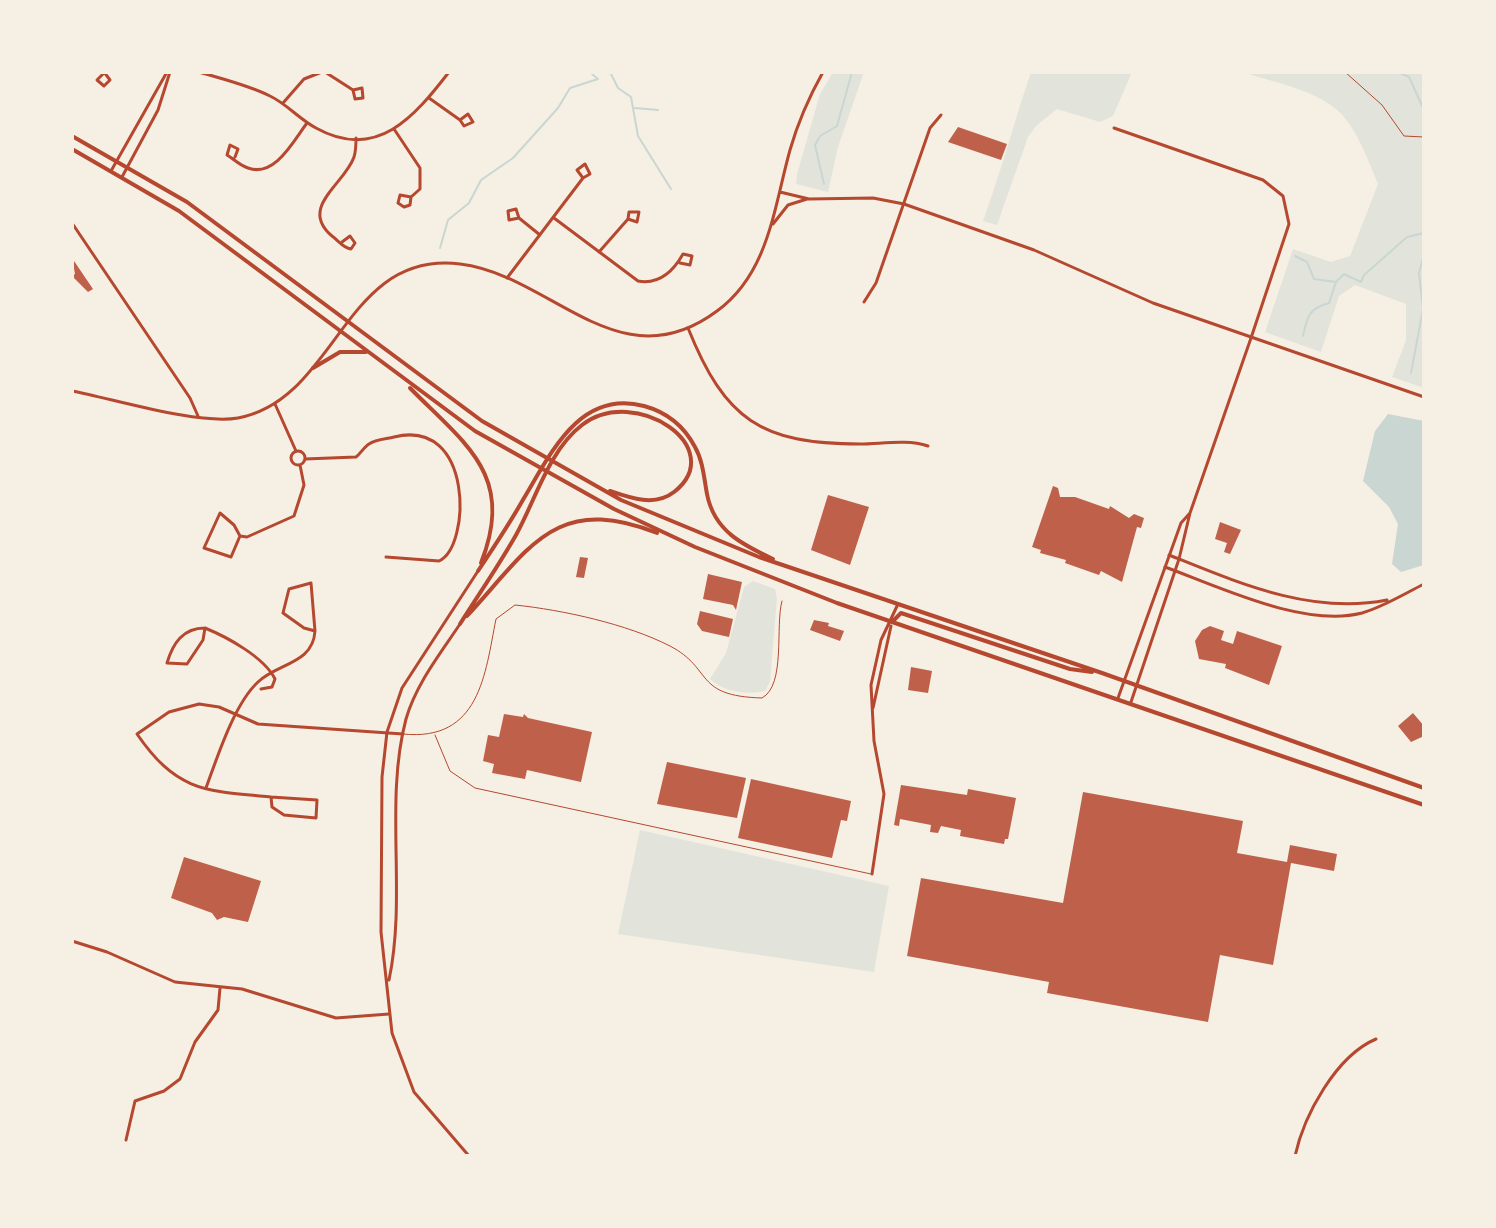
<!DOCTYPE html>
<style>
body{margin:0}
#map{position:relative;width:1496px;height:1228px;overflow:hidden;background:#f6efe4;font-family:"DejaVu Sans",sans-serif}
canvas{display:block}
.frame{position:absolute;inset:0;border:74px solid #f6efe4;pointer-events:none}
</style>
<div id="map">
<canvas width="1496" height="1228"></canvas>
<div class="frame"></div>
</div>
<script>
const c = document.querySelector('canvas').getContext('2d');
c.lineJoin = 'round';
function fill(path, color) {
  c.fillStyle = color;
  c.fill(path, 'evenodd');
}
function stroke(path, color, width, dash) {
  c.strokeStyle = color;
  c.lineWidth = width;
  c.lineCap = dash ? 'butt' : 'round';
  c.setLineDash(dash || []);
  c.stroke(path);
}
const green = new Path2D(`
 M833,72H864L838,147L828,192L796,184L797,174L820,94Z
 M1031,72H1132L1113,116L1100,122L1057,109L1036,126L1028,137L997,225L983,221C1001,172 1014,122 1031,72Z
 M1243,72H1424V388L1392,377L1406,340V304L1355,285L1339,296L1321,352L1265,332L1293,249L1331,262L1350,256L1378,184C1368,160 1356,126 1336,109C1312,89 1272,82 1243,72Z
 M753,581L775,589L777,598L770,682L765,691C746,695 724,692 710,679L726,653L744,587Z
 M640,830L889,886L874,972L618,934Z`);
const water = new Path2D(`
 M1388,414L1424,421V565L1401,572L1392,564L1398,524L1389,507L1363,481L1375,431Z`);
const stream = new Path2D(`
 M610,72L618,88L631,97L638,136L671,189
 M1381,72L1401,73
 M1400,73L1409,77L1424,110
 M635,108L658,110
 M824,184L815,145L820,136L837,126L852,72
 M440,248L448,220L469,203L481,180L513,158L558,108L570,88L598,79L592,74L594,72H609
 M1295,256L1307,262L1314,279L1336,282L1344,274L1361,282L1364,275L1407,237L1424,233
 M1303,336C1307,317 1309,308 1329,303L1336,282
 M1411,373L1423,309L1419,273L1424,254`);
const building = new Path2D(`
 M958,127L1007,144L1001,160L948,142Z
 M72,258L93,289L88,292L72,276L75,274Z
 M1053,486L1058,488L1060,497H1075L1109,509L1110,506L1129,518L1134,514L1144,518L1141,528L1137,527L1122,582L1101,571L1099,575L1065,563L1066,560L1040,553L1041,550L1032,547Z
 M828,495L869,507L850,565L811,550Z
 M1220,522L1241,530L1230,554L1224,552L1227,543L1215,539Z
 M580,557L588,558L584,578L576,577Z
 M708,574L742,582L736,610L733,605L703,599Z
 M700,611L733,619L729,637L702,631L697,624Z
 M814,620L829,623L828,626L844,631L840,641L810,630Z
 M1210,626L1224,631L1221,640L1233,644L1237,631L1282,646L1269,685L1225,668L1226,664L1199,659L1195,641L1202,630Z
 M911,667L932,671L928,693L908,690Z
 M1413,713L1424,726V736L1411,742L1398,726Z
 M504,714L523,717L524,714L528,718L592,732L581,782L527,770L525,779L492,773L494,764L483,761L488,735L499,737Z
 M667,762L746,778L737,818L657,804Z
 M751,779L851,801L847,821L841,820L832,858L738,838Z
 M901,785L967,795L968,789L1016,798L1008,839H1005L1004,844L960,836L961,830L941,826L938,833L930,832L931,825L900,819L899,826L894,825Z
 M1083,792L1243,821L1237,853L1287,862L1290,845L1337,854L1334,871L1291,863L1273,965L1220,955L1208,1022L1047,993L1049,982L907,956L921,878L1063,903Z
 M184,857L261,881L248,922L224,917L217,920L212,913L171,898Z`);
const path = new Path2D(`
 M1345,72L1382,105L1404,136L1424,137`);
const service = new Path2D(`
 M403,734C480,742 485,674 496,619L515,605C563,610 627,624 670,646C714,669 693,696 762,698C786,685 775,626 782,601
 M435,735L450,771L475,788L871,874`);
const minor = new Path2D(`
 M199,72C222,79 248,85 270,96C287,104 299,119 316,128C377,162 415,116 449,72
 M325,72L353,90L355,99L363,98L362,88L353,90
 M104,73L97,80L104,86L110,80L104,72
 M429,98L460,120L464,126L473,122L468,114L460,120
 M283,103L304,79L322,72
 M1114,128L1263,180L1283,196L1289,224L1251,338
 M394,129L420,168V189L411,197L410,205L404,207L398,203L400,195L411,197
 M235,157L238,149L230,145L227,155C234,159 239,165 248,168C275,178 294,140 307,123
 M111,171L167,72
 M122,177L158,110L170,72
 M519,218L509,220L508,211L516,209L519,218L540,235
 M554,218L638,281C660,285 674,270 683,254L692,256L690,265L680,263
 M72,223L190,398L198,416
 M342,242L350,236L355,243L351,249C343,248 339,241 332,236C298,207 345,184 354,157C356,151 356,145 356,138
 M599,252L628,219L629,212H639L637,222L628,219
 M507,278L583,178L590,174L585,164L577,170L583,178
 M864,302L876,283L930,128L941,115
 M688,328C725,420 761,444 860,444C881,444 907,439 928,446
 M275,404L296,451
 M291 458a7 7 0 1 1 14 0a7 7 0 1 1-14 0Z
 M305,459L356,457C361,453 364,447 369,444C376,439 386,439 394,437C474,417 471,547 439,561L386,557
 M240,536L231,557L204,548L220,513L234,525L240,536L247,537L294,516L304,485L300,465
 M1169,555C1239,583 1311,615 1387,600
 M1165,567C1220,587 1304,628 1362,613C1383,607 1404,594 1424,584
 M205,628C183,628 173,643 167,663L187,664L203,640L205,628C227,637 264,657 275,679L272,687L261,689
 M873,708L891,626
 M206,788C217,758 234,704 258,682C278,663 313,664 315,631L304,628L283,613L289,589L311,583L315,631
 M271,797L317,800L316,818L284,815L272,807L271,797C205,791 177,792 137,734L169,712L199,704L219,707L258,724L403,734
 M872,874L884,794L874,741L871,685L881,640L898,604
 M72,941L107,952L175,982L242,989L336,1018L389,1014
 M126,1140L135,1101L164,1091L180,1079L195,1042L218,1010L220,988
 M1295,1156C1304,1115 1336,1056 1376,1039`);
const tertiary = new Path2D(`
 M780,192L809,199L873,198L904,204L1034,250L1153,303L1424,397
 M773,224L788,205L807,199
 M72,391C114,399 198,425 238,418C338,399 343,250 460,264C552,275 619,384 717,311C769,273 774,207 790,150C798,122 809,97 823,72
 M1118,698L1181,523L1190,513
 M1131,702L1179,559L1190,513L1251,338
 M389,980C407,895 384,802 406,719C416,684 440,654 460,624
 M469,1156L414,1092L392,1033L381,932L382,777L387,732L402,688L478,571`);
const primary = new Path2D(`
 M72,136L187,202L482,421L621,500L759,557L1102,673L1424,788
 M72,149L179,211L475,431L614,509L695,547L837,603L1424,805
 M313,368L340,352H366
 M410,388C465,444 516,475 481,563
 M478,571C494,547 510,523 524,498C551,453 580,389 644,406C666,412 684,426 695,447C703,461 704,478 707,494C714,531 743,545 773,559
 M467,616C530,548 555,493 657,533
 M892,622L901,613L1070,669L1092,672
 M460,624C479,594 499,565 516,535C535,501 549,450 582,425C635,384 730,448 674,492C655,507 630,498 610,491`);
fill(green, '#e2e4dc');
fill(water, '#c9d6d2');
stroke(stream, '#c9d6d2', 2);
fill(building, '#bf614a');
stroke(path, '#b5482f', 1);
stroke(service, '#b5482f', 1);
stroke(minor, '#b5482f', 3);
stroke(tertiary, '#b5482f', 3);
stroke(primary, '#b5482f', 4);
</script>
